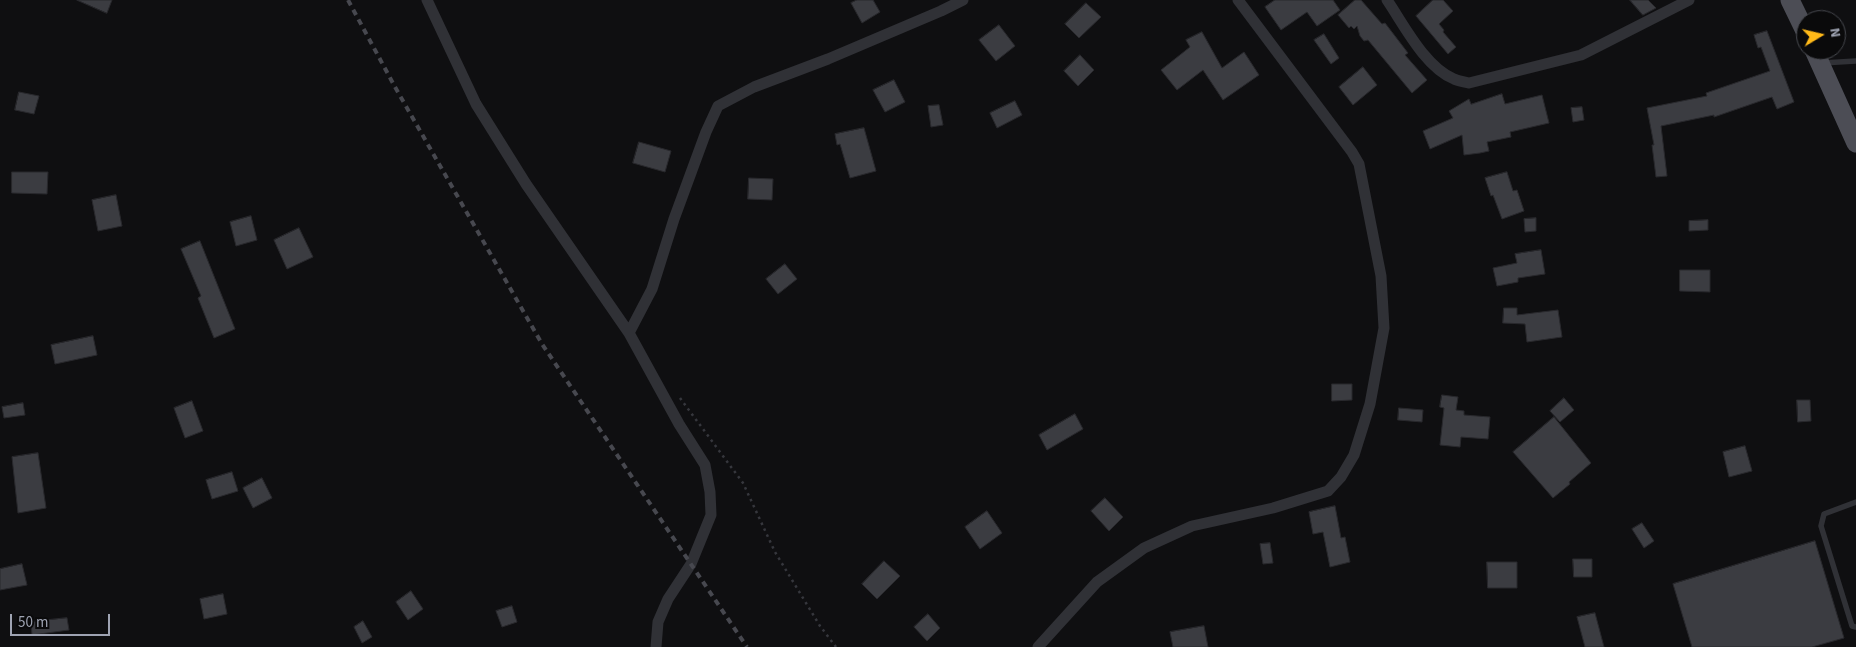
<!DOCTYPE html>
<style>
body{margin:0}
#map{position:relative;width:1856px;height:647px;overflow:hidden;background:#0f0f11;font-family:"Source Sans 3",sans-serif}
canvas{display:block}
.north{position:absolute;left:1796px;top:10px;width:50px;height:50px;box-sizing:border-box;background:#0a0a0b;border:1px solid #46484e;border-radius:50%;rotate:81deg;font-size:14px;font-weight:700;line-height:20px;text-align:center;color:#9fa4b3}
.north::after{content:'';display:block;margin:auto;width:18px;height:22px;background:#ffb918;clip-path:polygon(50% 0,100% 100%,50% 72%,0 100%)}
.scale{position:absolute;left:10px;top:614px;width:100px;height:22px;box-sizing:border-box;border:2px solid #9fa4b3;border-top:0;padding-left:6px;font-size:15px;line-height:18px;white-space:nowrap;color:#9fa4b3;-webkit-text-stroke:4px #0a0a0b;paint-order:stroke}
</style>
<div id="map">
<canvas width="1856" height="647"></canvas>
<div class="north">N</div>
<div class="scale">50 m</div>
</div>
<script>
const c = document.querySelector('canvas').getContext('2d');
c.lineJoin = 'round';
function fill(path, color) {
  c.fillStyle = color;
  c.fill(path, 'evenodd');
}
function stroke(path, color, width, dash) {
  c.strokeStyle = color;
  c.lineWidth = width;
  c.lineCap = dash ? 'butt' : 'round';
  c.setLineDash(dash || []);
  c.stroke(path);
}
const building = new Path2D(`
 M77,0H112L107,13Z
 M857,0H873L880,12L862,23L851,3Z
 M1275,0H1333L1340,10L1317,26L1307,12L1281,30L1265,7Z
 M1355,0H1361L1382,24L1385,23L1408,53L1405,55L1427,80L1412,93L1368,40L1364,41L1360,36L1357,26L1354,29L1351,26L1349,28L1338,15Z
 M1433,0H1443L1453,11L1439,24L1444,30L1443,32L1456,47L1448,54L1416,16Z
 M1630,0H1648L1656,8L1643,15Z
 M1086,3L1101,17L1079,38L1065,24Z
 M999,25L1015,46L996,61L979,40Z
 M1767,31L1794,102L1777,109L1772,97L1714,117V115L1661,126L1667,176L1656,177L1652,145H1654L1647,108L1707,96L1706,93L1770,71L1761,47L1758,48L1754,35Z
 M1202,32L1222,68L1244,52L1259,75L1223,100L1203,70L1177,90L1161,70L1190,47L1186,40Z
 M1324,34L1339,58L1331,64L1314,40Z
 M1080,55L1094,70L1078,86L1064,71Z
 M1363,67L1377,85L1353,105L1339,87Z
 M894,80L905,102L885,112L873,90Z
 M19,92L39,96L34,114L15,110Z
 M1502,94L1505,104L1542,95L1549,123L1510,132L1511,137L1487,142L1489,151L1480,153L1464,155L1462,135L1430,149L1423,131L1453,118L1449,111L1469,99L1471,104Z
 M1015,101L1022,115L997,128L990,113Z
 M939,105L943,125L931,127L928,106Z
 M1582,107L1584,120L1573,122L1571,108Z
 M864,128L876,171L850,178L840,144L837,145L835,134Z
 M639,142L671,151L665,172L633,163Z
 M12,172H48L47,194L12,193Z
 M1507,172L1513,191L1517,190L1524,211L1502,219L1493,195L1491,196L1485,178Z
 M749,178L773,179L772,200L748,199Z
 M116,195L122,226L98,231L92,200Z
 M251,216L257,240L236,246L230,222Z
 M1536,218V231L1525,232L1524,219Z
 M1708,220V230L1689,231V221Z
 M299,228L313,257L287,269L274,240Z
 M200,241L235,329L214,338L198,298L201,296L181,249Z
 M1541,250L1545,274L1518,278V282L1497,286L1493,268L1517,263L1515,254Z
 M785,264L797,279L778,294L766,279Z
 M1680,270H1710V292L1680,291Z
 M1504,308H1517V315L1558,310L1562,337L1527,342L1525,324L1503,323Z
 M93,336L97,355L55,364L51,345Z
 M1332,384H1352V400L1332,401Z
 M1442,395L1458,397L1456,410L1464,411V415L1490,417L1488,439L1461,437L1460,447L1440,445L1444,408L1440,407Z
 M1564,398L1574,410L1560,422L1550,411Z
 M1797,400H1810L1811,421L1798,422Z
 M192,401L203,431L185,438L174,408Z
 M23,403L25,415L4,418L2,407Z
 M1399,408L1423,410L1422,422L1398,420Z
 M1075,414L1083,429L1047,450L1039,435Z
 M1554,417L1591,463L1569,482L1570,484L1553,498L1513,452Z
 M1745,446L1752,471L1729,477L1723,452Z
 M38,453L46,508L18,513L12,457Z
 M232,472L238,491L212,499L206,480Z
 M262,478L272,498L253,508L243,488Z
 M1105,498L1123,517L1109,531L1091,511Z
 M1335,506L1341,538L1345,537L1350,562L1330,567L1323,532L1313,534L1309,512Z
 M987,511L1002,533L980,549L965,527Z
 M1642,523L1654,541L1644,548L1632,529Z
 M1815,541L1844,638L1812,647H1692L1673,584Z
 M1270,543L1273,563L1263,564L1260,544Z
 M1573,559H1592V577H1574Z
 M884,561L900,576L877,599L862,584Z
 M1487,562H1517V588H1488Z
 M22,564L27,585L0,590V569Z
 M411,591L423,609L408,620L396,602Z
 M223,594L227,614L204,619L200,599Z
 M512,606L517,622L502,627L496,611Z
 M1595,613L1604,647H1585L1577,617Z
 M928,614L940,628L927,641L914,627Z
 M67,618L69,630L32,635L31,622Z
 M363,621L372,637L362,643L354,627Z
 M1204,626L1208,647H1173L1170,632Z`);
const path = new Path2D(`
 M680,398L743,483L775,552L820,626L836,647`);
const lane = new Path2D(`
 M1822,63L1856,61
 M1856,502L1824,514L1821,526L1852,626L1856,627`);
const street = new Path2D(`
 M427,0L476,104L526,184L629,333L679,424L705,465L710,492L711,515L691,564L668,599L658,622L656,647
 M1387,0C1404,25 1425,67 1454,79C1458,81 1464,82 1469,83L1581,55L1689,0
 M629,333L652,289L674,219L706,132L718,106L754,87L828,59L941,11L963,0
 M1038,647L1097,582L1144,548L1192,526L1273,508L1328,491L1341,477L1354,455L1370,404L1384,328L1381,276L1359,164L1352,152L1238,0`);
const primary = new Path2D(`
 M1790,0L1806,33
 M1814,50L1856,143`);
const rail = new Path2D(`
 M348,0L395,87L542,344L747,647`);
fill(building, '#3b3c41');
stroke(building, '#29292d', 1);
stroke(path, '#36373d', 2.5, [2.5, 4]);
stroke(lane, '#303136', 5.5);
stroke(street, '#303136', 11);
stroke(primary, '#4c4d55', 19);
stroke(rail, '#47484f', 4, [6, 5]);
</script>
